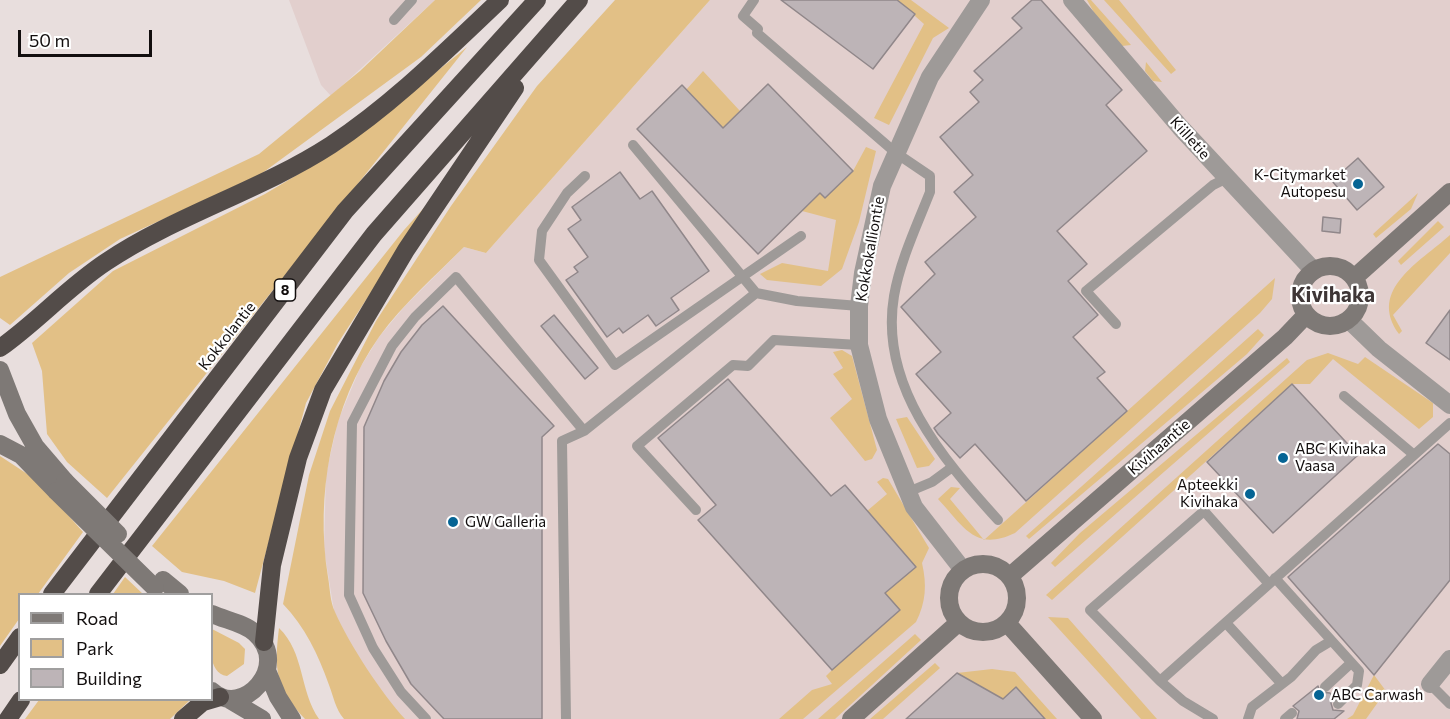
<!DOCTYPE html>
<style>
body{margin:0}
#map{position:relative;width:1450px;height:719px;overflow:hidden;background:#e8dedd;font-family:Commissioner,sans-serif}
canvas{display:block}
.legend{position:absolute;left:18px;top:593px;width:195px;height:108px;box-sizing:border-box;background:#fff;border:2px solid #a09f9f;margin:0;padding:8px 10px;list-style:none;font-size:18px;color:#120e0e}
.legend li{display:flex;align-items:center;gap:12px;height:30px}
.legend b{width:30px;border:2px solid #a09f9f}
.scale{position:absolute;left:18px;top:30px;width:134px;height:27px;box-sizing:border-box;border:3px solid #120e0e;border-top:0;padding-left:8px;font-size:18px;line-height:21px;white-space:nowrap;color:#120e0e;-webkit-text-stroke:4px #fff;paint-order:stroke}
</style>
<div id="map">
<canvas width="1450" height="719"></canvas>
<ul class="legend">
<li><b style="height:8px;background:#7e7976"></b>Road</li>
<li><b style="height:16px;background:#e2c086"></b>Park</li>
<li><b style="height:16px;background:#bdb4b7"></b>Building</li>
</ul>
<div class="scale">50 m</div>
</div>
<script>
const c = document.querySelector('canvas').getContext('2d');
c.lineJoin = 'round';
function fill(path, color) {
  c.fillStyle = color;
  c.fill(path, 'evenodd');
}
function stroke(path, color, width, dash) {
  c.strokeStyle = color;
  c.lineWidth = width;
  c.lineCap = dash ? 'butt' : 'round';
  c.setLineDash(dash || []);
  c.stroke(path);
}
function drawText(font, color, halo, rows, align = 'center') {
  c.font = font + ' Commissioner,sans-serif';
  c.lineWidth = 4.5;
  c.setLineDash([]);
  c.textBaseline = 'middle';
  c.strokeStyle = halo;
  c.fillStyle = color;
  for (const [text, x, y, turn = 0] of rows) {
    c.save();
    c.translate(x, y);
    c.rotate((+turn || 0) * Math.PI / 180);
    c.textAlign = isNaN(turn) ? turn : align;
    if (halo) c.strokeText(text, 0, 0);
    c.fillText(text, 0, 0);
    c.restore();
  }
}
const built = new Path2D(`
 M289,0H435L331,96L321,85Z
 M710,0H1450V719H372L334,611L324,549L326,474L338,421L360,368L379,337L405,306L464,247L486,253Z`);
const green = new Path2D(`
 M435,0H481L421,57L261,174L120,239L69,273L10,325L0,318V277L259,154L360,71Z
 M615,0H710L486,253L464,247C435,276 403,304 379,337C331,405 315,496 328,577C330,588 330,602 335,612C349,644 382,694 405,719H344C335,708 334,698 329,685C318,654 305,627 283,604L309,475L330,411L376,321L451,206L537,86Z
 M897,0H911L949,28L933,38L889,125L874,118L924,24Z
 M1087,0H1091L1131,45L1122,46L1096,16Z
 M1104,0H1119L1176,70L1171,74Z
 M467,47L107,498L67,462L47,434L42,371L32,343L113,271L265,194L342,148Z
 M1146,62L1162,82L1153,81L1145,71Z
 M703,71L740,111L853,171L866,147L876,151L859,222L842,269L821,286L767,280L760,274L782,263L828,271L836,220L802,211L686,90Z
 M1418,193L1411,209L1376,238L1373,234Z
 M431,200L338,343L306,403L255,593L224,581L182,572L152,546L404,230Z
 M1438,221L1444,227L1401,265L1398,261Z
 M1450,235V253L1393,315L1402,331L1399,334C1367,290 1420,262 1450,235Z
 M1275,278L1272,299L1260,313L1015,533C975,552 964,527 938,499L951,487L960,488L950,499L984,540Z
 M1258,329L1264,335L1247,354L1029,539L1026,536Z
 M842,350L852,356L877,450L872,459L865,461L830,418L852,399L833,374L843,368L833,352Z
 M1328,353L1358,364L1365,357L1433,403V417L1419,429L1333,359L1310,384H1292L1052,600L1046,595L1307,360Z
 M1287,358L1290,362L1055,567L1051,563L1080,533Z
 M907,417L935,459L929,466L917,468L896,419Z
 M0,456L38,481L83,532L38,594H20L19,619L0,646Z
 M883,478L888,479L929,548L922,563C927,585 926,602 916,622L803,719H779L812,690L832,684L826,676L832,670L900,610L885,593L916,567L867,511L887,494L877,482Z
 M125,577L143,594H113Z
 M1048,617L1068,618L1157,719H1141Z
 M279,628C305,653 299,690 319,719H305C275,688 274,669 279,628Z
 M212,629L239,643L245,649L244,664L227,676C207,673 211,643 212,629Z
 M915,634L921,640L835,719H818Z
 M935,663L940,668L883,719H870Z
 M992,669L1015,672L1057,719H1045L1016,687L1003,699L957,673Z
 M1374,675L1386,691L1366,719H1347L1353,715Z
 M39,700H190L170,719H25Z`);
const building = new Path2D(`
 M781,0H897L915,14L873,69Z
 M1032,0H1041L1122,90L1106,105L1147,151L1057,231L1087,264L1068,281L1098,315L1073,337L1105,372L1097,378L1127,411L1026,501L975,444L960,458L938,434L934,428L951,413L916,374L941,352L901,307L935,274L925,262L976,217L954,192L973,175L940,137L979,102L970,92L983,80L974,71L1022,28L1012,18Z
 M768,84L853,171L825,198L820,193L758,254L637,129L682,85L723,128Z
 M1358,158L1384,187L1357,210L1332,181Z
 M620,172L640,199L652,191L709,271L671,298L679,310L656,326L648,315L623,333L619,328L607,337L566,280L578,272L574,267L588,257L568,229L581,220L572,207Z
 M1323,217L1341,219L1340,233L1322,231Z
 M443,306L554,426L542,437V719H444L411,684L386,641L363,593L364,427L384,381L401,352L422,325Z
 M1450,310V360L1426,343Z
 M554,315L598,368L585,379L541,326Z
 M728,379L831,496L845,485L916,567L885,593L900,610L832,670L698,520L716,505L658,438Z
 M1292,384L1358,455L1273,533L1207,462Z
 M1438,444L1450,454V580L1374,675L1288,577Z
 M957,673L1003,699L1016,687L1045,719H906Z
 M1318,686L1320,692L1330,693L1334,698L1331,703L1333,710L1344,711L1334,719H1297L1299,711L1293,706Z`);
const lane = new Path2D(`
 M754,0L743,16L758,29L757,33L896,153L930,176V192C917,225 900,261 894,296C879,385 942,458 998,520
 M394,20L412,0
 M633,145L756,293L797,301L859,306
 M585,176L567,193L542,231L539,260L615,365L801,236
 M1116,324L1086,291L1213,185L1227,178
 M1344,396L1413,454
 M908,492L932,482L951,468
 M696,510L637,446L733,365L748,366L774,340L859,345
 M1275,578L1359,671L1357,685L1338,704
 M1226,623L1282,684
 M1160,681L1090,610L1204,511L1269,584L1450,423
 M1430,684L1450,704
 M1325,687L1351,663
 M426,719L401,692L373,648L349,595L352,423L392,346L415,317L456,277L584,431
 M566,719L562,441L584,431L756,293
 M1213,719L1183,701L1160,681L1269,584
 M1248,719L1252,707L1291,677L1316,650L1331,641
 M1285,719L1292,713`);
const street = new Path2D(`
 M1072,0L1180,127L1314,271
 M1349,320L1379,349L1450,405
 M963,570L914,507L878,419L859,345V306L863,273L882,186L930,77L981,0
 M1430,684L1450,659`);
const secondary = new Path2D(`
 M1300 296a30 30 0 1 1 60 0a30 30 0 1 1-60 0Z
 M1354,278L1450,192
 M0,370L17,414L35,446L65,481
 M0,444L21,455L56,491
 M949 598a34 34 0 1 1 68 0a34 34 0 1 1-68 0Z
 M1010,576L1285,337L1306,315
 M163,580L180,594
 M212,614C225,620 244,623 255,633C292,666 242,719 212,691
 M1007,623L1093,719
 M268,673L278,697L292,719
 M230,700L262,719
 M851,719L958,623`);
const highway = new Path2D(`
 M0,348C37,322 68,287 106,262C176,215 260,191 331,145C393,104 446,51 500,0
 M52,594L345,211L537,0
 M98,594L374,234L579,0
 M264,642L272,565L298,458L323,390L406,250L515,88
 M0,665L20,637
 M8,719L21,700
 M183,719L203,702L220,697`);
const secondaryBridge = new Path2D(`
 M65,481L118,534
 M56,491L155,588`);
const markers = [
 [1358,184,6,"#056494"],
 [1283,458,6,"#056494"],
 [1250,494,6,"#056494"],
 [453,522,6,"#056494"],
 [1319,695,6,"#056494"]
];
const shields = [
 [285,290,21]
];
const shieldNames = [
 ["8",285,290]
];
const streetNames = [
 ["Kiilletie",1190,138,48],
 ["Kokkokalliontie",870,249,-80],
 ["Kokkolantie",227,336,-52],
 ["Kivihaantie",1159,447,-41]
];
const poiNames = [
 ["K-Citymarket",1346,175,"right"],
 ["Autopesu",1346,192,"right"],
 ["ABC Kivihaka",1295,449],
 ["Vaasa",1295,466],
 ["Apteekki",1238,485,"right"],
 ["Kivihaka",1238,502,"right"],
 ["GW Galleria",465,522],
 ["ABC Carwash",1331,695]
];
const districtNames = [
 ["Kivihaka",1333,295]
];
fill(built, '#e2cfcd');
fill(green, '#e2c086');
fill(building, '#bdb4b7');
stroke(building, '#90878a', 1.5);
stroke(lane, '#9e9a98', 10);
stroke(street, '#9e9a98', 18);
stroke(secondary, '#7e7976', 18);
stroke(highway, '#534c49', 18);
stroke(secondaryBridge, '#7e7976', 18);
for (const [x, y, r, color] of markers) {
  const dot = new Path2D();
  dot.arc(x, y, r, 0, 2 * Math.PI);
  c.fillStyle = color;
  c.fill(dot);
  stroke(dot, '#fff', 2);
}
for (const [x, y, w] of shields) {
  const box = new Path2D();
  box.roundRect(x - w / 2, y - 11, w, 22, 4.5);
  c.fillStyle = '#fff';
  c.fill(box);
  stroke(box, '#120e0e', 1.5);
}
drawText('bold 14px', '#120e0e', null, shieldNames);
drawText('15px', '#120e0e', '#fff', streetNames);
drawText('15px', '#120e0e', '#fff', poiNames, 'left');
drawText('bold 21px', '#3e3636', '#fff', districtNames);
</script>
